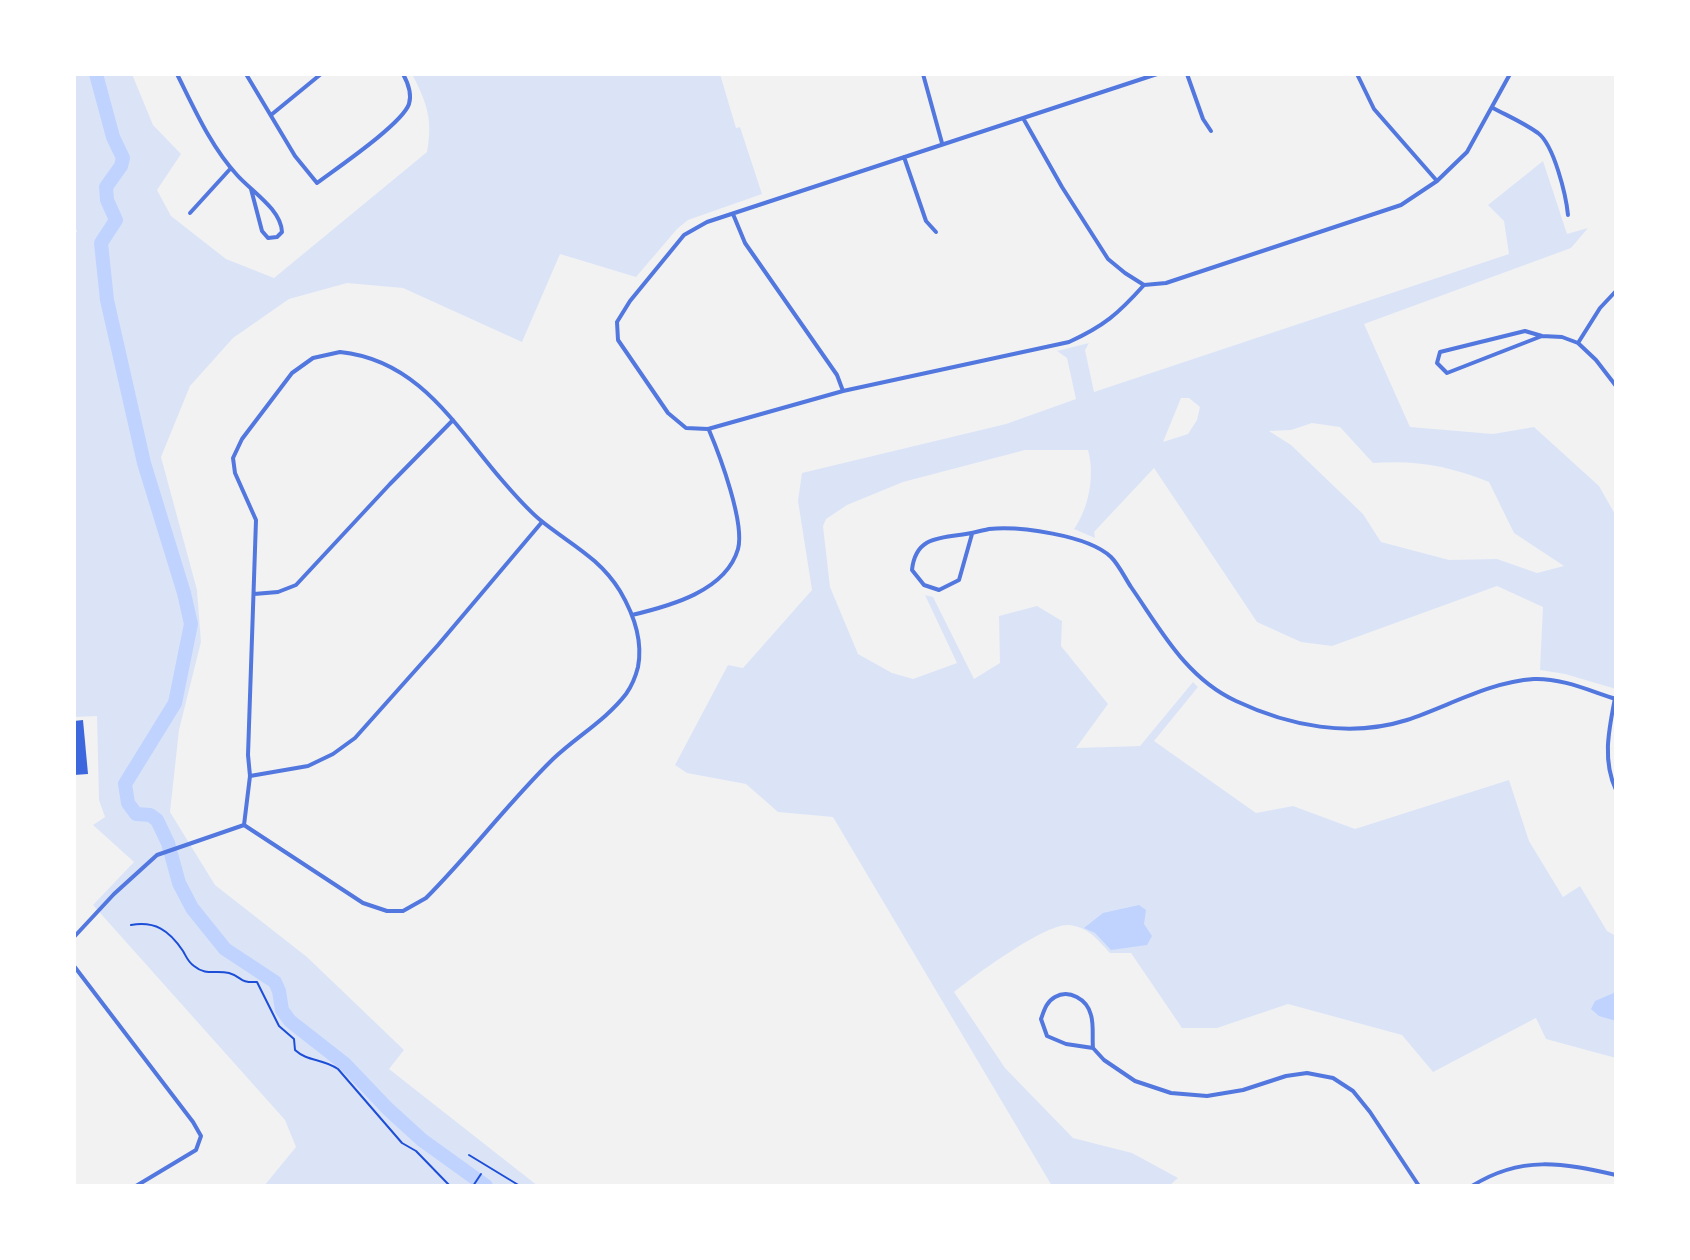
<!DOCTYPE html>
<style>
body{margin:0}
#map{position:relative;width:1690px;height:1260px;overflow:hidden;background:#f2f2f2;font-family:"Source Sans 3",sans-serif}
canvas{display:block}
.frame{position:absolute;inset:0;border:76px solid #fff;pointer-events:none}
</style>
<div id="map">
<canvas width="1690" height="1260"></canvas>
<div class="frame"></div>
</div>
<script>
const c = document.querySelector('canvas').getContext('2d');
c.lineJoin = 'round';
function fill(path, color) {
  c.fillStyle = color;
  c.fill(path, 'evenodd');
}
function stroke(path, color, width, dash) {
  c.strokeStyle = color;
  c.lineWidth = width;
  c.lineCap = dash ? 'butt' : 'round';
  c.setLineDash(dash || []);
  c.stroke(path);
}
const green = new Path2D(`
 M74,74H132L153,125L181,154L157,190L171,216L226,259L274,278L427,152C433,120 427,103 412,74H720L736,128L740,127L762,194L688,220L677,229L636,277L560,254L522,342L403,288L347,283L289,299L233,338L190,386L161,457L197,590L201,642L179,730L170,812L215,885L307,957L404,1050L389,1069L538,1186H264L296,1147L285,1120L93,905L134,862L93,825L105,817L99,800L97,716L74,717V236L77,231L74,227Z
 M1543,161L1567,234L1588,228L1571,248L1364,324L1410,427L1493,434L1534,427L1599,486L1616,516V689L1565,674L1540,670L1543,607L1497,586L1332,646L1301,642L1257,622L1154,468L1094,532L1095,538L1074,529C1089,508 1095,475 1088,450H1025L903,482L847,505L826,519L823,526L830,587L858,654L892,673L913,679L957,663L925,595L933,597L974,679L1000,663L999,616L1037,606L1062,621L1061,646L1108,704L1076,748L1140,746L1193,682L1198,687L1154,741L1256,813L1293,806L1355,829L1509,780L1529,841L1563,897L1580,886L1607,931L1616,936V1058L1546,1039L1536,1018L1433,1072L1402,1035L1288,1004L1217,1028H1182L1131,953H1110C1097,939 1088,927 1069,925C1045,923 974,976 954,992L1005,1068L1073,1138L1132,1153L1178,1178L1169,1186H1052L833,817L778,812L746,784L687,773L675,765L728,665L743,668L812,590L798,501L802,473L1006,424L1076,399L1067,358L1057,351L1089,343L1085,350L1094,392L1509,254L1504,221L1488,205ZM1181,398H1189L1200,407L1197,420L1188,434L1163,442ZM1312,423L1340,427L1373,463C1417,460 1449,466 1489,482L1514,533L1564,566L1537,573L1497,559L1449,560L1381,542L1363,514L1291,445L1269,431L1291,430Z`);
const water = new Path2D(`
 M1139,905L1146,910L1144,924L1152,936L1147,945L1111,950L1095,933L1084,928L1103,913Z
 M1616,992V1021L1599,1016L1591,1009L1595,1001Z`);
const river = new Path2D(`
 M96,74L113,137L123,158L121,166L106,187L107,200L116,220L101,243L107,300L144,463L184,593L191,624L175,703L125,784L128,803L136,814L150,815L157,820L168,843L179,883L192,908L225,949L275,982L279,991L282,1010L290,1021L345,1064L388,1109L422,1140L486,1186`);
const building = new Path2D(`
 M83,720L88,774L74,775V721Z`);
const path = new Path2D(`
 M131,925C155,921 169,930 183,951C186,956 188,962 194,966C206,976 215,970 229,973C243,977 238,983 257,982L279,1026L294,1039L295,1050C308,1062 322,1058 338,1069L402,1143L416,1151L450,1186
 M469,1155L520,1186
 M473,1186L481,1174`);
const minor = new Path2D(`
 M177,74C194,108 211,147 237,175C251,191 281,209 282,232L277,237L268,238L262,231L251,189
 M246,74L295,156L317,183C337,168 402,124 409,104C412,94 408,83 403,74
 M923,74L942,143
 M1187,74L1203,119L1211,131
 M1357,74L1374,109L1437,181
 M1493,108C1508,116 1524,123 1538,133C1554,145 1566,195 1568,215
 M271,115L321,74
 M1023,118L1062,187L1108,259L1125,273L1144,285L1166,283L1401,205L1437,181L1467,152L1510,74
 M904,157L926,221L936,232
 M190,213L231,168
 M733,214L745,243L837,375L843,391
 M1144,285C1118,314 1104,326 1069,342L843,391L708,429L686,428L668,413L618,340L617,322L630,301L684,235L707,222L1157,74
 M1542,336L1447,373L1437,363L1440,352L1525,331L1542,336L1562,337L1578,343L1596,360L1616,386
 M1578,343L1600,308L1616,291
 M340,352C418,360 454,424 501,479C513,493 525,507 539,519C569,544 598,556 620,591C633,613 643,641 638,667C636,675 631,687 626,694C606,720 576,737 553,759C508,803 470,854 426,898L403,911H387L363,903L244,825L250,776L248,755L256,520L235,473L233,458L242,439L292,373L313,358Z
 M972,534L959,580L939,590L924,585L912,570C915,541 933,538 959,535C969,534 979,531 989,529C1019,526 1088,535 1111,557C1119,565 1125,578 1131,587C1161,630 1186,678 1236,701C1289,726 1350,738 1407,720C1449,706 1489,682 1534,679C1562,678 1590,691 1616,699
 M254,594L278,592L296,585L390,484L453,420
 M632,615C670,606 726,591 738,549C745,523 720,456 709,430
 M1615,698C1609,729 1602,760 1616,790
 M250,776L308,766L333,754L355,738L438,645L542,522
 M74,937L114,894L157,855L244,825
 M74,966L193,1122L201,1136L196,1150L136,1186
 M1093,1048C1092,1038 1094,1025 1091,1015C1087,999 1069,989 1055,997C1046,1002 1044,1011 1041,1019L1047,1036L1066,1044L1093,1048L1104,1060L1135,1081L1171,1093L1207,1096L1243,1090L1286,1076L1307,1073L1333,1078L1353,1091L1370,1112L1419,1186
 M1472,1186C1521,1155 1563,1163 1616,1175`);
fill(green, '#dbe4f7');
fill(water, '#bfd3fe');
stroke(river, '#bfd3fe', 14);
fill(building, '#3d67dc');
stroke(path, '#1d4ed8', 2);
stroke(minor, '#5277de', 4);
</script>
